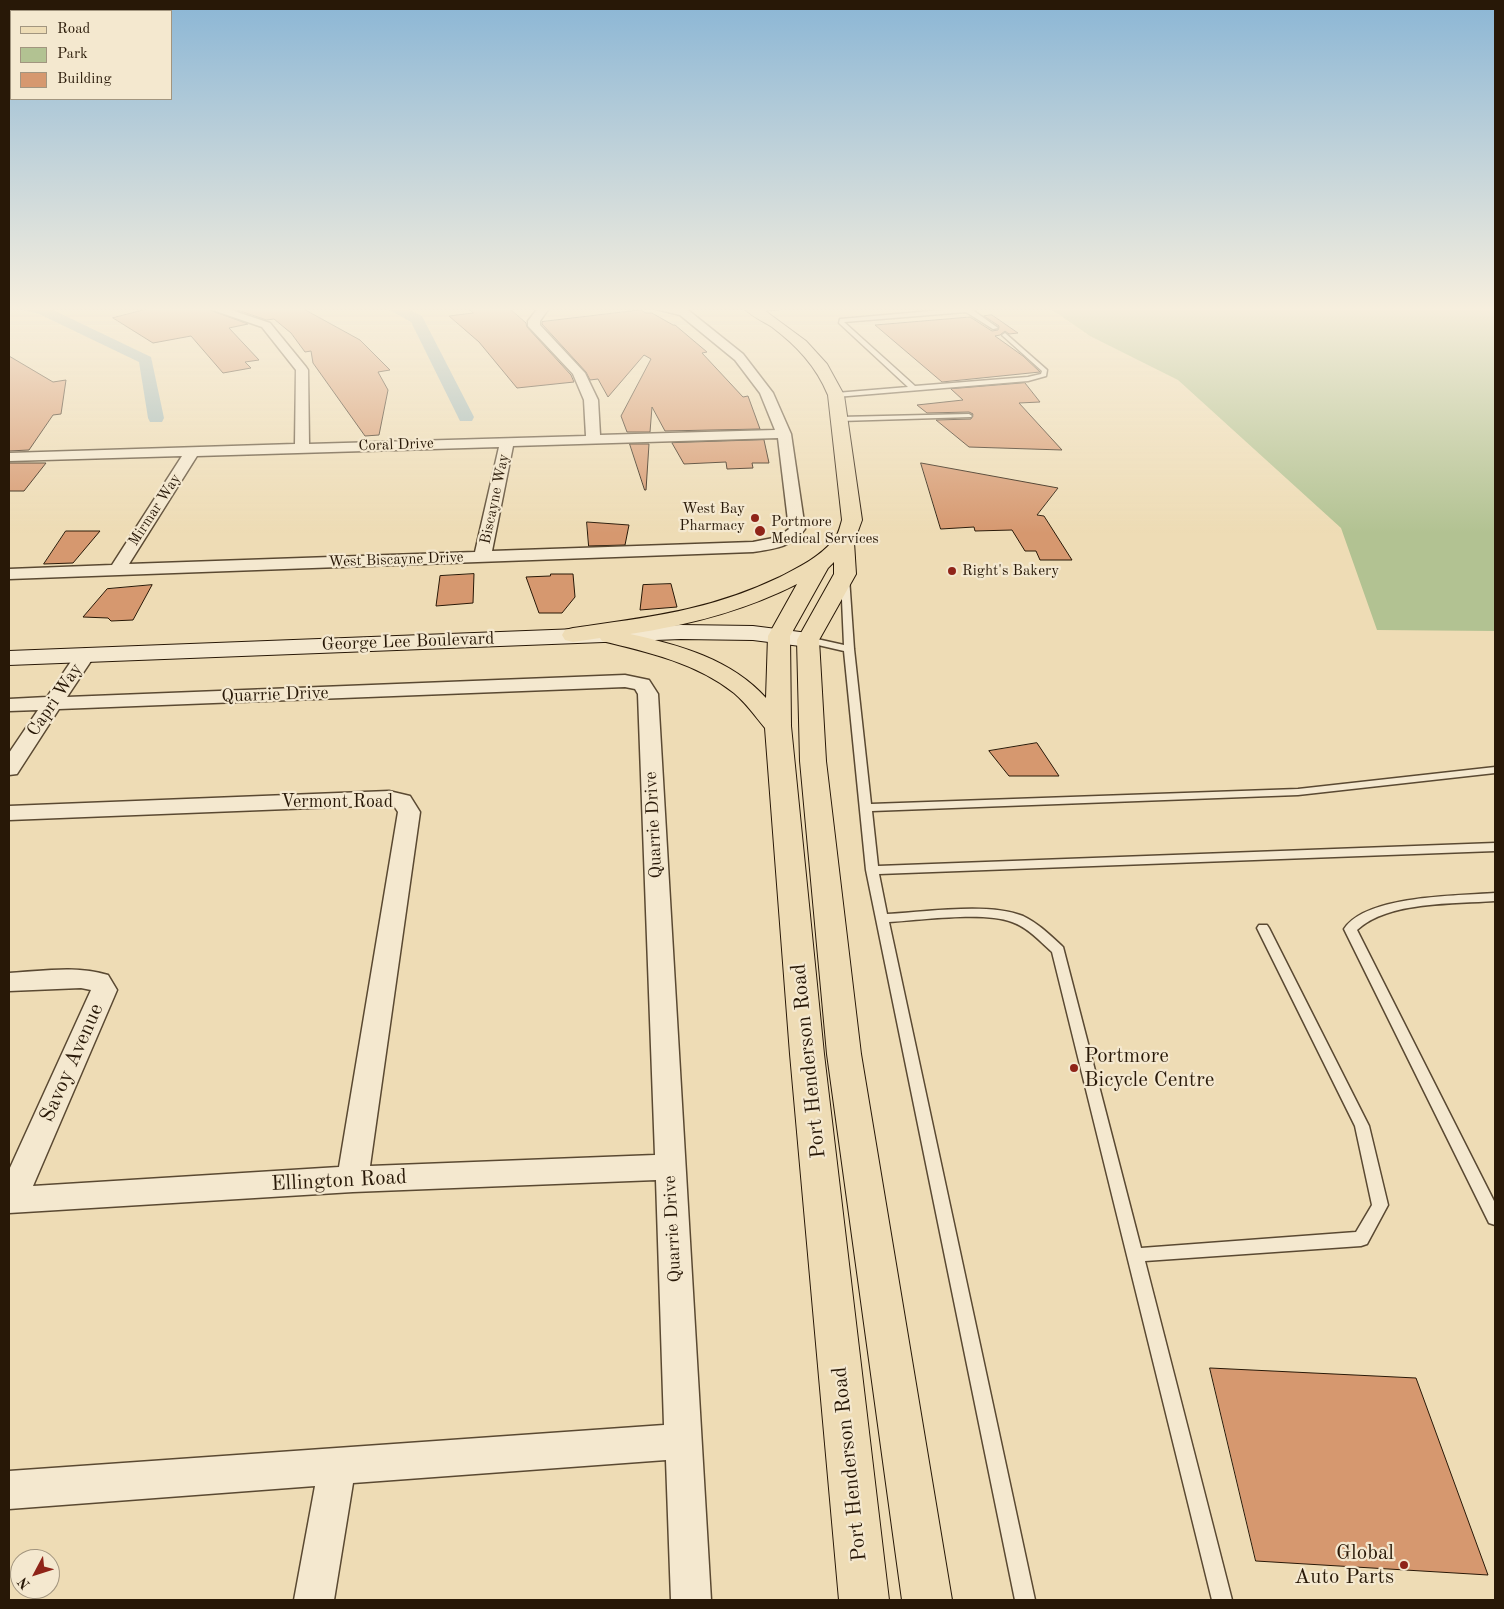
<!DOCTYPE html>
<style>
body{margin:0}
#map{position:relative;width:1504px;height:1609px;overflow:hidden;background:#eedcb5;font-family:"Old Standard TT",serif}
canvas{display:block}
.frame{position:absolute;inset:0;border:10px solid #281807;pointer-events:none}
.legend{position:absolute;left:10px;top:10px;width:162px;height:90px;box-sizing:border-box;background:#f4e8cf;border:1px solid #a2957f;margin:0;padding:6px 9px;list-style:none;font-size:15px;color:#281807}
.legend li{display:flex;align-items:center;gap:10px;height:25px}
.legend b{width:25px;border:1px solid #a2957f}
.north{position:absolute;left:10px;top:1549px;width:50px;height:50px;box-sizing:border-box;background:#f4e8cf;border:1px solid #a2957f;border-radius:50%;rotate:230deg;font-size:14px;font-weight:700;line-height:20px;text-align:center;color:#281807}
.north::after{content:'';display:block;margin:auto;width:18px;height:22px;background:#8f2418;clip-path:polygon(50% 0,100% 100%,50% 72%,0 100%)}
</style>
<div id="map">
<canvas width="1504" height="1609"></canvas>
<div class="frame"></div>
<ul class="legend">
<li><b style="height:6px;background:#eedcb5"></b>Road</li>
<li><b style="height:14px;background:#b2c292"></b>Park</li>
<li><b style="height:14px;background:#d6986f"></b>Building</li>
</ul>
<div class="north">N</div>
</div>
<script>
const c = document.querySelector('canvas').getContext('2d');
c.lineJoin = 'round';
function fill(path, color) {
  c.fillStyle = color;
  c.fill(path, 'evenodd');
}
function stroke(path, color, width, dash) {
  c.strokeStyle = color;
  c.lineWidth = width;
  c.lineCap = dash ? 'butt' : 'round';
  c.setLineDash(dash || []);
  c.stroke(path);
}
function drawText(font, color, halo, rows, align = 'center') {
  c.font = font + ' "Old Standard TT",serif';
  c.lineWidth = 4.5;
  c.setLineDash([]);
  c.textBaseline = 'middle';
  c.strokeStyle = halo;
  c.fillStyle = color;
  for (const [text, x, y, turn = 0] of rows) {
    c.save();
    c.translate(x, y);
    c.rotate((+turn || 0) * Math.PI / 180);
    c.textAlign = isNaN(turn) ? turn : align;
    if (halo) c.strokeText(text, 0, 0);
    c.fillText(text, 0, 0);
    c.restore();
  }
}
const green = new Path2D(`
 M1048,307H1495V631L1377,630L1341,528L1178,380L1090,336Z`);
const canal = new Path2D(`
 M22,307L49,308L151,357L164,418L162,422H150L148,418L139,362L39,314L24,310Z
 M384,307H403L422,316L474,417L472,421H460L458,417L411,322Z`);
const building = new Path2D(`
 M155,307H202L248,324L229,328L259,360L245,362L251,368L223,373L191,336L153,343L113,318Z
 M229,307H300L360,340L390,370L378,372L388,390L379,435L365,436L313,363L311,351L305,352L291,333L274,319L267,320Z
 M467,307H508L526,323L527,327L571,375L574,382L517,388L479,342L449,316L473,313Z
 M641,310L646,313H652L673,325H675L707,352L702,353L743,397L748,396L760,429L665,431L652,407L650,432H627L621,416L651,359L644,355L608,397L598,379L590,380L586,372L542,324V322Z
 M992,315L1018,333L1009,334L1005,331L1000,335L995,336L1023,356L1040,372L942,382L875,325L970,317L992,331L998,330L999,326L984,316Z
 M9,356L53,382L66,380L61,414L53,415L29,450L9,451Z
 M1025,383L1040,402L1019,403L1062,450L969,447L936,420L971,419L973,414L969,412L927,413L917,405L963,400L951,389Z
 M764,440L769,463H752L753,468L727,469L726,462L684,464L672,443Z
 M630,444H649L646,490H645Z
 M9,463H46L24,491H9Z
 M921,463L1058,488L1037,515L1044,516L1072,560H1040L1036,551H1025L1012,530L975,531L974,527L941,529Z
 M587,522L629,525L625,545L589,546Z
 M66,531H100L73,563L44,564Z
 M474,574L473,603L436,606L440,576Z
 M551,574H573L575,597L562,613H539L526,577L550,576Z
 M671,584L677,607L640,610L643,585Z
 M152,585L133,620L111,621L108,618L83,617L107,589Z
 M1037,743L1059,776H1009L989,751Z
 M1210,1368L1416,1378L1488,1575L1256,1561Z`);
const lane = new Path2D(`
 M790,307L754,312L751,310L765,307Z
 M966,308L974,311L998,328L993,329L966,312L844,322L915,386L1028,377L1041,374L1042,371L1003,336L1002,335L1005,333L1047,370L1046,376L1028,381L836,397L833,395L836,393L908,387L839,323L840,319Z
 M969,414L972,416L971,417L840,421L837,419L840,417Z
 M845,574L849,577L854,649L871,804L1298,789L1495,767V773L1298,795L872,811L878,866L1495,843V851L879,874L887,914C925,912 989,902 1023,916C1038,923 1051,936 1063,947L1141,1248L1356,1232L1372,1205L1355,1126L1257,928L1259,925H1267L1269,928L1369,1126L1388,1205L1367,1244L1361,1246L1145,1261L1232,1600H1212L1052,952C1040,941 1027,927 1012,922C985,911 920,920 889,922L1035,1600H1015L866,870L844,651L805,642L803,640L808,637L844,645L841,577Z
 M1495,893V901C1454,904 1388,901 1357,930L1495,1203V1225L1489,1223L1344,929C1366,895 1457,896 1495,893Z`);
const street = new Path2D(`
 M204,307H222L270,323L306,367L308,370L309,444L586,436L584,400L573,374L528,326V321L539,307H550L540,321V325L585,373L598,400L600,435L775,430L760,393L735,360L680,315L656,309L655,307H678L688,310L743,354L773,393L791,434L805,529C793,547 773,549 753,552L9,579V569L112,565L182,456L9,461V453L295,444L296,370L262,327ZM778,438L789,529L778,537L753,542L492,551L513,446ZM499,447L475,552L129,564L197,456Z
 M85,649L92,651L95,655L67,697L625,675L649,680L658,694L711,1600H671L666,1460L353,1483L334,1600H294L315,1486L9,1509V1471L664,1425L656,1180L353,1192L9,1213V1170L91,990L81,988L9,991V973C41,971 77,965 108,975L117,990L33,1186L339,1167L398,812L394,806L389,805L9,820V806L389,791L410,796L420,812L370,1166L655,1155L638,694L635,689L625,687L59,709L17,774L9,775V753L38,710L9,711V699L47,697L78,651Z`);
const secondary = new Path2D(`
 M681,625L753,626L808,633L816,635L819,640L816,645L808,647L753,640L681,639L9,665V651Z`);
const primary = new Path2D(`
 M743,307H760L806,341L827,364L844,395L862,520L854,542L856,574L819,640L826,761L861,1054L952,1600H902L827,1054L800,761L797,640L834,574V562L828,568L790,636L791,726L824,1054L889,1600H839L790,1054L765,728C755,716 746,703 734,693C696,663 648,652 602,641L600,638L573,642L565,640L562,635L565,630L573,628C649,617 709,611 780,577C799,567 818,558 833,541C838,536 840,527 842,520L828,395C816,366 797,346 772,327C763,321 750,316 743,307ZM797,584L768,636L766,698C731,659 679,645 630,634C689,625 744,611 797,584Z`);
const markers = [
 [755,518,5,"#8f2418"],
 [760,531,6,"#8f2418"],
 [952,571,5,"#8f2418"],
 [1074,1068,5,"#8f2418"],
 [1404,1565,5,"#8f2418"]
];
const farStreetnames = [
 ["Coral Drive",396,445,-2],
 ["Biscayne Way",495,499,-78],
 ["Mirmar Way",155,510,-57],
 ["West Biscayne Drive",396,560,-2]
];
const farPoinames = [
 ["West Bay",745,509,"right"],
 ["Pharmacy",745,526,"right"],
 ["Portmore",771,522],
 ["Medical Services",771,539],
 ["Right's Bakery",962,571]
];
const streetNames = [
 ["George Lee Boulevard",408,642,-2],
 ["Quarrie Drive",275,695,-2],
 ["Capri Way",55,700,-56],
 ["Vermont Road",337,802],
 ["Quarrie Drive",654,825,-93],
 ["Quarrie Drive",673,1229,-93]
];
const nearPoinames = [
 ["Portmore",1084,1056],
 ["Bicycle Centre",1084,1080],
 ["Global",1394,1553,"right"],
 ["Auto Parts",1394,1577,"right"]
];
const nearStreetnames = [
 ["Port Henderson Road",809,1061,-96],
 ["Savoy Avenue",72,1063,-66],
 ["Ellington Road",339,1181,-3],
 ["Port Henderson Road",850,1464,-96]
];
fill(green, '#b2c292');
fill(canal, '#9fb8b9');
fill(building, '#d6986f');
stroke(building, '#281807', 1);
stroke(lane, '#5a4932', 3);
stroke(street, '#5a4932', 3);
stroke(secondary, '#281807', 2);
stroke(primary, '#281807', 2);
fill(lane, '#f4e8cf');
fill(street, '#f4e8cf');
fill(secondary, '#f4e8cf');
fill(primary, '#eedcb5');
const sky = c.createLinearGradient(0, 0, 0, 533);
sky.addColorStop(0, '#8bb6d5');
sky.addColorStop(0.58, '#f7efde');
sky.addColorStop(1, '#f7efde00');
c.fillStyle = sky;
c.fillRect(0, 0, 1504, 533);
for (const [x, y, r, color] of markers) {
  const dot = new Path2D();
  dot.arc(x, y, r, 0, 2 * Math.PI);
  c.fillStyle = color;
  c.fill(dot);
  stroke(dot, '#f4e8cf', 2);
}
drawText('15px', '#281807', '#f4e8cf', farStreetnames);
drawText('15px', '#281807', '#f4e8cf', farPoinames, 'left');
drawText('18px', '#281807', '#f4e8cf', streetNames);
drawText('21px', '#281807', '#f4e8cf', nearPoinames, 'left');
drawText('21px', '#281807', '#f4e8cf', nearStreetnames);
</script>
